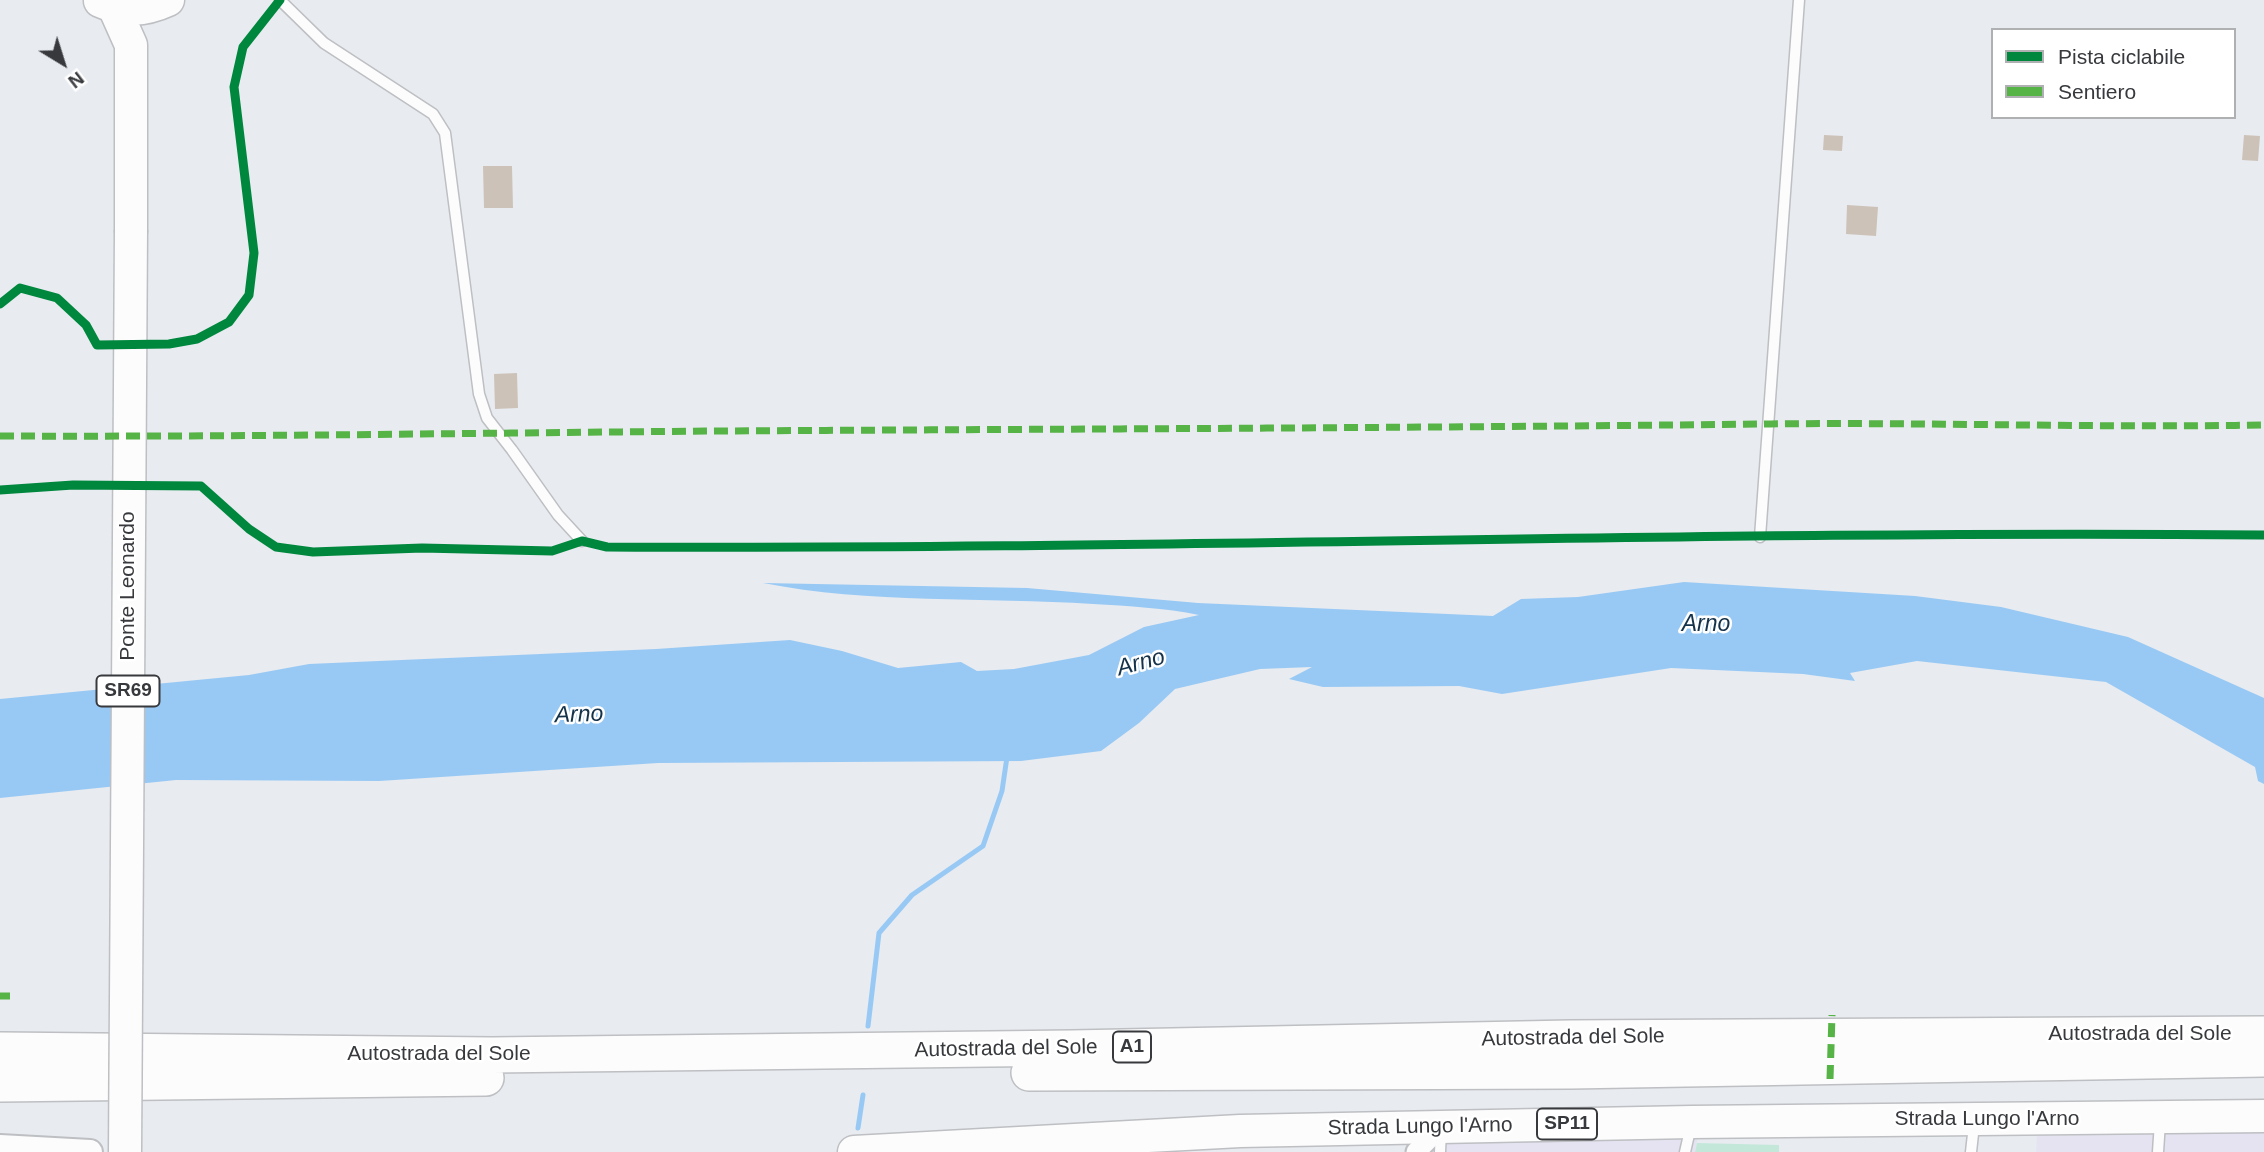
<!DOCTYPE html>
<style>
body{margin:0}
#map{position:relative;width:2264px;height:1152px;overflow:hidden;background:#e8ebf0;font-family:Arial,sans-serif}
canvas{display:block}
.legend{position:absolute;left:1991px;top:28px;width:245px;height:91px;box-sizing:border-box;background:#fff;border:2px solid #afb0b1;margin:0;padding:9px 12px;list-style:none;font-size:21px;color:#37393d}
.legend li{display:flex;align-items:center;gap:14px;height:35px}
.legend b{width:35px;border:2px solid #afb0b1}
.north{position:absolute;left:28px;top:28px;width:70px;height:70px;-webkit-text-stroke:5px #fff;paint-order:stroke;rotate:142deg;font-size:19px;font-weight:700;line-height:28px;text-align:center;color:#37393d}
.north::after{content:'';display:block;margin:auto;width:24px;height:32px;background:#37393d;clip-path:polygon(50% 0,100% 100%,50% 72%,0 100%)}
</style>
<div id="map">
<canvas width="2264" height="1152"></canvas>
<ul class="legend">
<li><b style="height:9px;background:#00873e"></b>Pista ciclabile</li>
<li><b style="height:9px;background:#56b346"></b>Sentiero</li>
</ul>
<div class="north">N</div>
</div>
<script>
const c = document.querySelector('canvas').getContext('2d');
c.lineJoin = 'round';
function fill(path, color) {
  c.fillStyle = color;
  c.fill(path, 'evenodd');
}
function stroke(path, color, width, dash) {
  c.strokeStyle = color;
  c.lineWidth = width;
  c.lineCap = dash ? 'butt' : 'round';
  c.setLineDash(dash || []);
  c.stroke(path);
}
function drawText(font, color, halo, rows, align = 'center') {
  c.font = font + ' Arial,sans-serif';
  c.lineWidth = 5;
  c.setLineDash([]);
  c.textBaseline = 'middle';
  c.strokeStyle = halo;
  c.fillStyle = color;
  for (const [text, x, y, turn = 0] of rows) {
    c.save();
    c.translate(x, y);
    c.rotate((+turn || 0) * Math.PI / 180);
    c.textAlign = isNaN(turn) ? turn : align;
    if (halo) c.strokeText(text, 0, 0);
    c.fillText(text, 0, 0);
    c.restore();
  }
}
const industrial = new Path2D(`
 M2264,1130V1152H2036L2037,1136Z
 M1698,1136L1695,1152H1416V1140Z`);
const green = new Path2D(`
 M1697,1143L1779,1145V1152H1695Z`);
const water = new Path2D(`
 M1684,582L1915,596L2001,607L2128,637L2264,698V784L2258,781L2255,767L2106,682L1917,661L1850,673L1855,681L1803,674L1671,668L1502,694L1459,686L1323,687L1289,679L1312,667L1260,669L1175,689L1139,723L1101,751L1021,761L658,763L379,781L176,780L0,798V699L249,675L309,664L656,649L790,640L842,651L898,668L961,662L977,671L1014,669L1089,655L1144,627L1199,615C1165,608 1128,606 1093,604C985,597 869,604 763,583L1027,588L1198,603L1493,616L1521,599L1578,597Z`);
const stream = new Path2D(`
 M868,1026L879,933L912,895L983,846L1002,791L1007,757
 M858,1128L863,1095`);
const building = new Path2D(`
 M1824,135L1843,136L1842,151L1823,150Z
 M2244,135L2260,136L2258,161L2242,160Z
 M483,166H512L513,208H484Z
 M1847,205L1878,207L1876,236L1846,234Z
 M517,373L518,408L495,409L494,374Z`);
const service = new Path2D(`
 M280,0L324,43L433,114L445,133L479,394L487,418L512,450L558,515L582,541
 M1760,537L1799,0
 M1440,1152L1441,1131
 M1685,1152L1691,1126
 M1971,1152L1974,1125
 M2158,1152L2160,1122`);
const minor = new Path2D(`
 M1416,1152L1441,1127`);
const tertiary = new Path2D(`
 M0,1147L90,1152`);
const primary = new Path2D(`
 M100,1C124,12 144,11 168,0
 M114,7L131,45V230
 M854,1152L1240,1131L1691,1122L2264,1116`);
const motorway = new Path2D(`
 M0,1050L492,1055L1072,1048L1570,1038L2264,1034
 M1029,1073L1571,1071L2264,1059
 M0,1084L486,1078`);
const primaryBridge = new Path2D(`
 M125,1152L131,230`);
const quiet = new Path2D(`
 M0,436C239,437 478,433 717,431C1066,429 1415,428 1763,424C1930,422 2097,428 2264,425
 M0,996H10
 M1830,1079L1832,1015`);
const cycleway = new Path2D(`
 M0,304L20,288L57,298L86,325L97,345L169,344L197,339L229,322L249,295L254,253L234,87L243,47L280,0
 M0,490L73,485L201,486L249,529L276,547L313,552L422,548L552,551L582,541L607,547C1160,550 1712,530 2264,535`);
const shields = [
 [128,691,63],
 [1132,1047,38],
 [1567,1124,60]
];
const shieldNames = [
 ["SR69",128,691],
 ["A1",1132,1047],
 ["SP11",1567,1124]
];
const streetNames = [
 ["Ponte Leonardo",128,586,-90],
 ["Autostrada del Sole",2140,1034],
 ["Autostrada del Sole",1573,1038,-1],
 ["Autostrada del Sole",1006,1049,-1],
 ["Autostrada del Sole",439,1054],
 ["Strada Lungo l'Arno",1987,1119],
 ["Strada Lungo l'Arno",1420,1127,-1]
];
const waterNames = [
 ["Arno",1706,625],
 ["Arno",1141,663,-15],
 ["Arno",579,715,-2]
];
fill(industrial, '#e5e3f1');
fill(green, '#c3e8da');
fill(water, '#98c9f4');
stroke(stream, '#98c9f4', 5);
fill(building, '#cdc2b8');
stroke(service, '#bdbfc2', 13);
stroke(minor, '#bdbfc2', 23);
stroke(tertiary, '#bdbfc2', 28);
stroke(primary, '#bdbfc2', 35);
stroke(motorway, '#bdbfc2', 38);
stroke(service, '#fcfcfd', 10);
stroke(minor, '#fcfcfd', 19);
stroke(tertiary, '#fcfcfd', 24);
stroke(primary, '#fcfcfd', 32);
stroke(motorway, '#fcfcfd', 35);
stroke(primaryBridge, '#bdbfc2', 35, []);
stroke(primaryBridge, '#fcfcfd', 32);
stroke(quiet, '#56b346', 7, [14, 7]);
stroke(cycleway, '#00873e', 9);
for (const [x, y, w] of shields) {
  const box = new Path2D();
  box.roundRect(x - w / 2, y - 15.5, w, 31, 5);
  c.fillStyle = '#fff';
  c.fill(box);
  stroke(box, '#37393d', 2);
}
drawText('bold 19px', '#37393d', null, shieldNames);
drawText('21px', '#37393d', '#fff', streetNames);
drawText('italic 23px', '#14324a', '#fff', waterNames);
</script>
